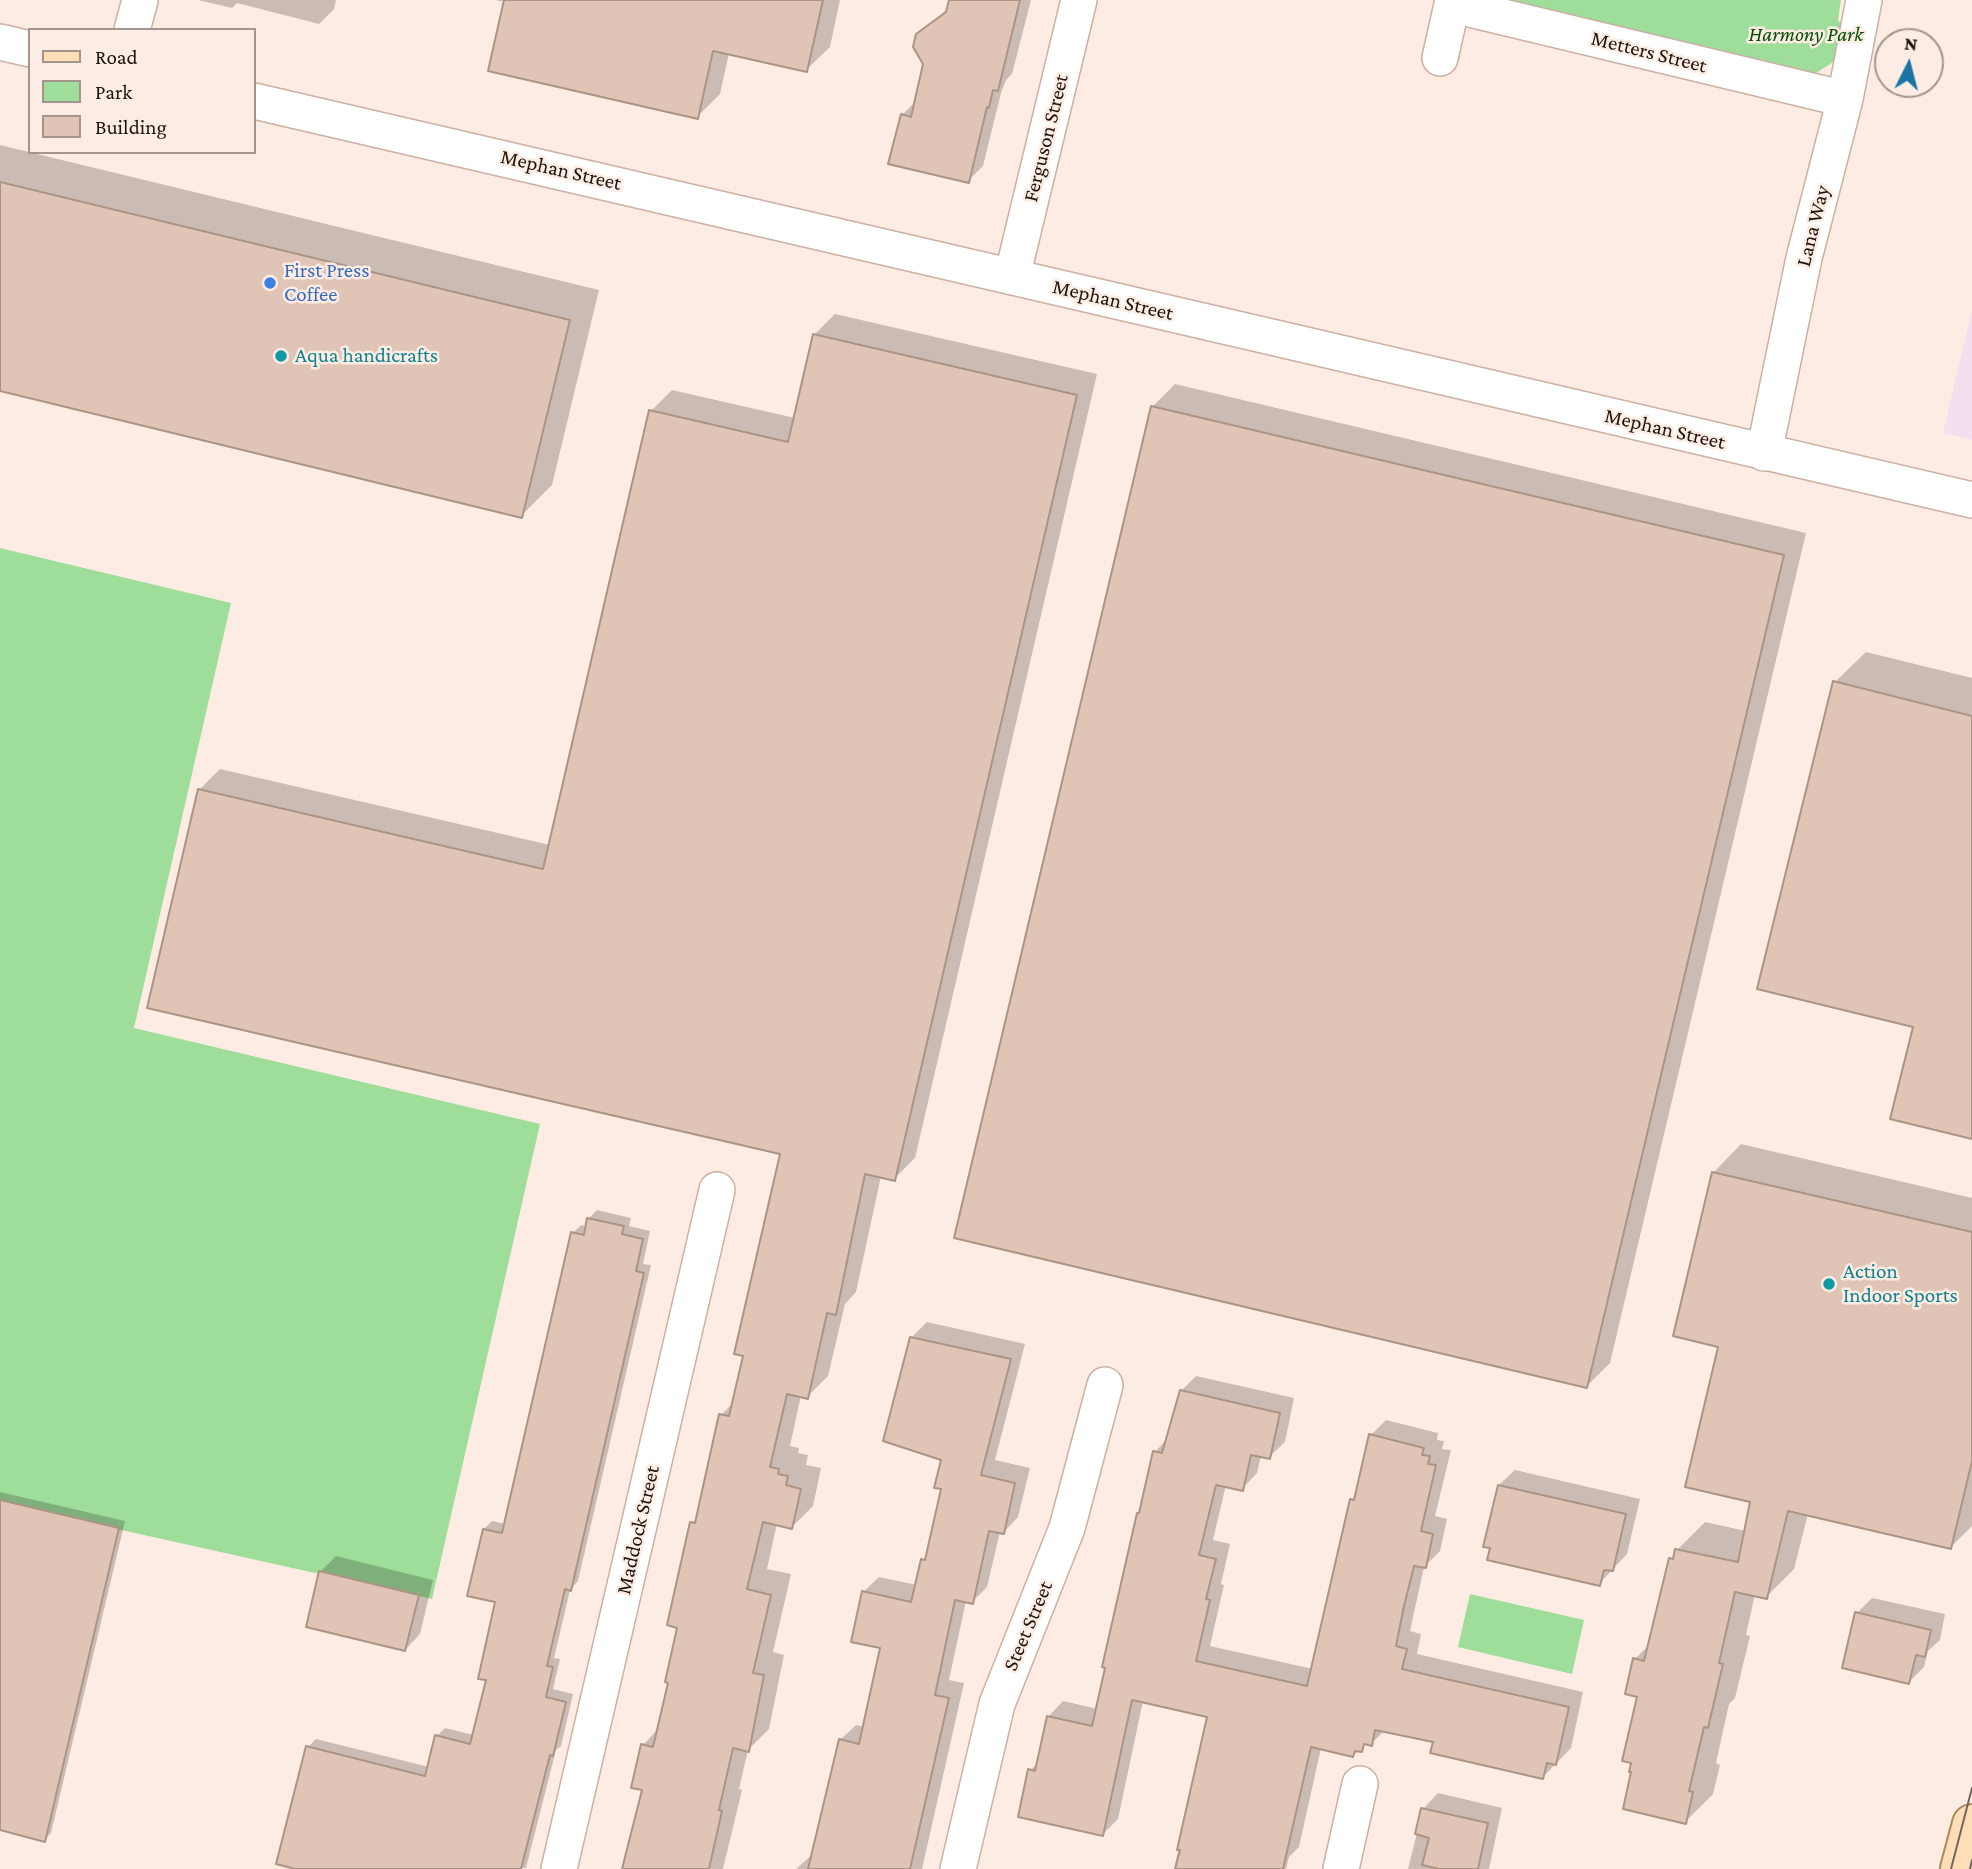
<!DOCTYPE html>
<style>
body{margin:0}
#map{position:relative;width:1972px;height:1869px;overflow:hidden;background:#fdece3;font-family:"Crimson Pro",serif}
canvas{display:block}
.legend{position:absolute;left:28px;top:28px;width:228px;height:126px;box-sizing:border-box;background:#fdece3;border:2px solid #a3958d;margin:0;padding:9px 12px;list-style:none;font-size:21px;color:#1c130d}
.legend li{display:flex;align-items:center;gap:14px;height:35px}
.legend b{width:35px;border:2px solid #a3958d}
.north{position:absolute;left:1874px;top:28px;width:70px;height:70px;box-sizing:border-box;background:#fdece3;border:2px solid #a3958d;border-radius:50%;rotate:6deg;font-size:19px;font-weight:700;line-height:28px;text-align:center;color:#1c130d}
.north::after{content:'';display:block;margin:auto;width:24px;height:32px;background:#1a75a4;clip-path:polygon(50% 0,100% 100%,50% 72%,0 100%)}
</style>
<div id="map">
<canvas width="1972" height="1869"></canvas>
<ul class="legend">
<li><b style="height:9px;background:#fddeb7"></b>Road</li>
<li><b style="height:19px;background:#9fdd9b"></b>Park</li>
<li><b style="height:19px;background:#e0c5b6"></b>Building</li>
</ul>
<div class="north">N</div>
</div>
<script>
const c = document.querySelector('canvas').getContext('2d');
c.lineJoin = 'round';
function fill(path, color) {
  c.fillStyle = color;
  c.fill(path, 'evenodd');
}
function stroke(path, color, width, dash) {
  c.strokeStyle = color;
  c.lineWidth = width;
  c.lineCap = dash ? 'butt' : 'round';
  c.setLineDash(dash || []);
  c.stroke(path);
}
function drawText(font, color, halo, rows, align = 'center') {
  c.font = font + ' "Crimson Pro",serif';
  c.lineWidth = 5;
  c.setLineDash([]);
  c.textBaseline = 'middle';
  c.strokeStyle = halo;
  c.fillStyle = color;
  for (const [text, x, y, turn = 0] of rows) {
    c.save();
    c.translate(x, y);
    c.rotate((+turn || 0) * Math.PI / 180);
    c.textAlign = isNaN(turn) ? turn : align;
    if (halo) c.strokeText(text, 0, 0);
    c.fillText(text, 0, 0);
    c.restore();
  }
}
const commercial = new Path2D(`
 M1972,310V440L1943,433Z`);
const green = new Path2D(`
 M1499,0H1841L1838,21L1851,26L1838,59L1816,73Z
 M0,548L231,603L134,1028L540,1124L432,1599L0,1503Z
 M1470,1594L1584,1620L1572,1674L1458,1647Z`);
const shadow = new Path2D(`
 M198,0H336L334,9L319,24L237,3L232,8Z
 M495,0H840L830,47L806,70L729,53L720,94L697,117L506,2Z
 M950,0H1031L1012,74L1006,80L1001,93L983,166L968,181L902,115L916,101L925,63L918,35L953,4Z
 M0,145L599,290L552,485L521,516L0,389Z
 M835,314L1097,374L915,1158L894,1179L881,1176L856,1292L845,1304L828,1376L807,1397L801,1395L790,1446L799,1448L798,1453L808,1455L806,1465L821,1468L813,1506L792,1527L777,1523L767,1569L791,1574L773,1652L784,1655L769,1729L748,1750L739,1789L742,1790L723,1869H624L644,1789L643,1745L659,1728L670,1681L679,1626L692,1523L698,1517L721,1415L734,1402L745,1355L782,1153L199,790L220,769L550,845L651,411L672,390L795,418L814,335Z
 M1175,384L1806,533L1610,1363L1587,1386L1152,407Z
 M1866,652L1972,678V1137L1915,1026L1835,682Z
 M1741,1144L1972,1198V1526L1951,1547L1808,1514L1794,1569L1766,1597L1755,1594L1746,1635L1750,1636L1735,1698L1729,1704L1716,1763L1720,1765L1713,1794L1685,1822L1633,1771L1639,1696L1635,1659L1650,1644L1671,1559L1677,1550L1705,1522L1746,1531L1752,1501L1720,1345L1713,1173Z
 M597,1210L631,1218L629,1226L650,1231L643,1264L651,1265L578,1581L570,1590L554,1658L560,1659L553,1689L573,1694L561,1746L556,1750L526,1868L302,1869L308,1747L316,1739L429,1767L437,1736L445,1728L474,1735L488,1679L497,1601L484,1529L492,1521L506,1524L573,1233L581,1225L587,1226L589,1218Z
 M927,1322L1025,1344L995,1460L1030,1468L1018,1517L1003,1533L1000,1532L987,1587L972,1602L966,1601L949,1680L964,1683L922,1869H796L814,1853L840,1740L856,1725L865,1727L882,1647L863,1592L879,1577L917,1585L923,1560L928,1554L943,1488V1458L911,1338Z
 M1196,1376L1294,1398L1285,1442L1269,1457L1261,1456L1257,1473L1242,1489L1226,1485L1213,1540L1230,1544L1221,1584L1224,1585L1210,1646L1313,1669L1352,1500L1357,1495L1371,1435L1386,1420L1438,1433L1437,1440L1444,1441L1442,1449L1451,1450L1435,1516L1447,1519L1440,1551L1424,1567L1410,1631L1421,1634L1417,1654L1583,1692L1571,1748L1543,1777L1435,1740L1385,1730L1371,1744L1368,1743L1353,1755L1321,1748L1299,1847L1289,1857L1286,1869H1174L1209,1715L1143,1701L1118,1819L1103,1834L1030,1770L1039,1762L1048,1717L1063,1701L1098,1709L1155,1452L1167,1439L1181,1391Z
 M1515,1470L1640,1499L1627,1554L1599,1584L1499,1485Z
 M0,1492L125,1521L51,1833L44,1840L0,1828Z
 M336,1556L433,1580L420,1634L405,1650L308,1626L321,1571Z
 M1872,1598L1945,1614L1940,1640L1928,1651L1924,1667L1909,1682L1857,1613Z
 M1438,1793L1502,1808L1489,1869H1408L1423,1809Z`);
const building = new Path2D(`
 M504,0H823L807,72L713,51L698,119L488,71Z
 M949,0H1020L998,91L993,90L989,108L987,107L969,183L888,164L901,114L911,117L923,64L913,47L916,34L946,12Z
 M0,182L570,320L522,518L0,391Z
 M813,334L1077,395L895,1181L865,1174L836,1315L827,1313L808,1399L787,1394L770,1467L779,1469L778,1474L788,1476L786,1485L801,1489L792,1529L763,1522L747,1589L771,1595L753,1673L764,1675L749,1752L733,1748L719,1810L722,1811L709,1869H622L642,1790L631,1788L641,1744L653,1747L668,1683L665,1682L677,1628L667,1625L690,1522L695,1523L719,1414L729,1416L743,1356L734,1354L780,1154L147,1008L198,789L543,869L649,410L788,442Z
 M1151,406L1784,555L1587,1388L954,1238Z
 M1833,681L1972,716V1139L1890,1119L1913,1027L1757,989Z
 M1712,1172L1972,1232V1461L1951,1549L1788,1511L1767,1599L1735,1592L1719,1663L1723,1664L1708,1728L1704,1727L1689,1791L1693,1792L1686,1824L1623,1809L1631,1772H1629L1631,1763L1622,1761L1637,1697L1625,1694L1633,1658L1644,1661L1669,1558L1673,1559L1675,1549L1738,1562L1750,1502L1685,1487L1718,1347L1673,1336Z
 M587,1218L624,1226L622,1234L643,1239L636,1271L644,1273L571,1591L565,1589L547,1666L553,1667L546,1697L566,1702L553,1756L550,1755L521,1869H295L276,1864L306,1746L425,1776L435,1735L470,1744L486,1680L478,1679L495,1602L467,1596L483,1529L502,1533L571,1232L584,1235Z
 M910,1337L1011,1359L981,1475L1015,1483L1004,1534L989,1531L973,1604L955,1600L935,1695L949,1698L910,1869H808L839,1739L859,1744L880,1648L851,1642L862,1591L911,1602L921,1559L925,1560L941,1489L934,1488L941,1460L883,1441Z
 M1180,1390L1280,1413L1270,1459L1251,1455L1243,1491L1216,1485L1199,1555L1216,1559L1206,1599L1210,1600L1196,1661L1307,1686L1350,1499L1354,1500L1369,1434L1424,1448L1422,1455L1430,1456L1428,1464L1436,1465L1421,1531L1433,1534L1426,1568L1414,1566L1404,1606L1396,1646L1407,1649L1402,1669L1569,1707L1556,1765L1547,1763L1543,1779L1430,1753L1433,1742L1375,1730L1372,1746L1364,1744L1362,1752L1355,1751L1353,1757L1311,1747L1283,1869H1175L1180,1850H1177L1207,1717L1132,1700L1103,1836L1018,1817L1028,1769L1035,1771L1047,1716L1092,1726L1105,1668L1102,1667L1137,1513H1139L1153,1451L1162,1453Z
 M1498,1485L1626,1514L1613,1571L1604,1570L1600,1586L1487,1560L1490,1548L1483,1547Z
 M0,1500L119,1528L45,1842L0,1830Z
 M319,1571L419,1595L405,1651L306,1627Z
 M1855,1612L1931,1630L1925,1657L1916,1655L1909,1684L1842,1668Z
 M1421,1808L1488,1823L1478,1869H1439L1422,1865L1429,1838L1415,1834Z`);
const street = new Path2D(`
 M1453,5L1845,99
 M132,30L140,0
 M0,42L30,49
 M1440,58L1453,0
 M254,101C827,230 1399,369 1972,500
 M1012,277L1079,0
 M1764,453L1804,258L1845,99L1864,0
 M559,1869L717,1190
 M958,1869L997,1704L1067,1528L1105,1385
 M1341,1869L1360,1784`);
const primary = new Path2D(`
 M1960,1869L1972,1824`);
const tram = new Path2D(`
 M1951,1869L1972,1788
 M1970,1869L1972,1860`);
const markers = [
 [270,283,7,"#3f7fe0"],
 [281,356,7,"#0f9aa8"],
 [1829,1284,7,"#0f9aa8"]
];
const parkNames = [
 ["Harmony Park",1806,35]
];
const streetNames = [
 ["Metters Street",1649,52,14],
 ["Ferguson Street",1046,138,-76],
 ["Mephan Street",561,170,13],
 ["Lana Way",1813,226,-76],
 ["Mephan Street",1113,300,13],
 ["Mephan Street",1665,429,13],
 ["Maddock Street",638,1530,-77],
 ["Steet Street",1028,1626,-67]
];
const shopNames = [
 ["First Press",284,271],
 ["Coffee",284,295]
];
const cultureNames = [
 ["Aqua handicrafts",295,356],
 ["Action",1843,1272],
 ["Indoor Sports",1843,1296]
];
fill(commercial, '#f4dfee');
fill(green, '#9fdd9b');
fill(shadow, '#0003');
fill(building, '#e0c5b6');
stroke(building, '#ac9485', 2);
stroke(street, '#cbb1a3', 38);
stroke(primary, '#ad895c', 42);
stroke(street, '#fff', 35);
stroke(primary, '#fddeb7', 38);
stroke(tram, '#72665f', 2);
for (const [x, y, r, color] of markers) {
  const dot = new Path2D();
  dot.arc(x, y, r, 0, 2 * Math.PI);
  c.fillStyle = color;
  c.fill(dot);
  stroke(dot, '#fdece3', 2.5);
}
drawText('italic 21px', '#005004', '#fdece3', parkNames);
drawText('21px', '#1c130d', '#fdece3', streetNames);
drawText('21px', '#366cbe', '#fdece3', shopNames, 'left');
drawText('21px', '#0d838f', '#fdece3', cultureNames, 'left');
</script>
